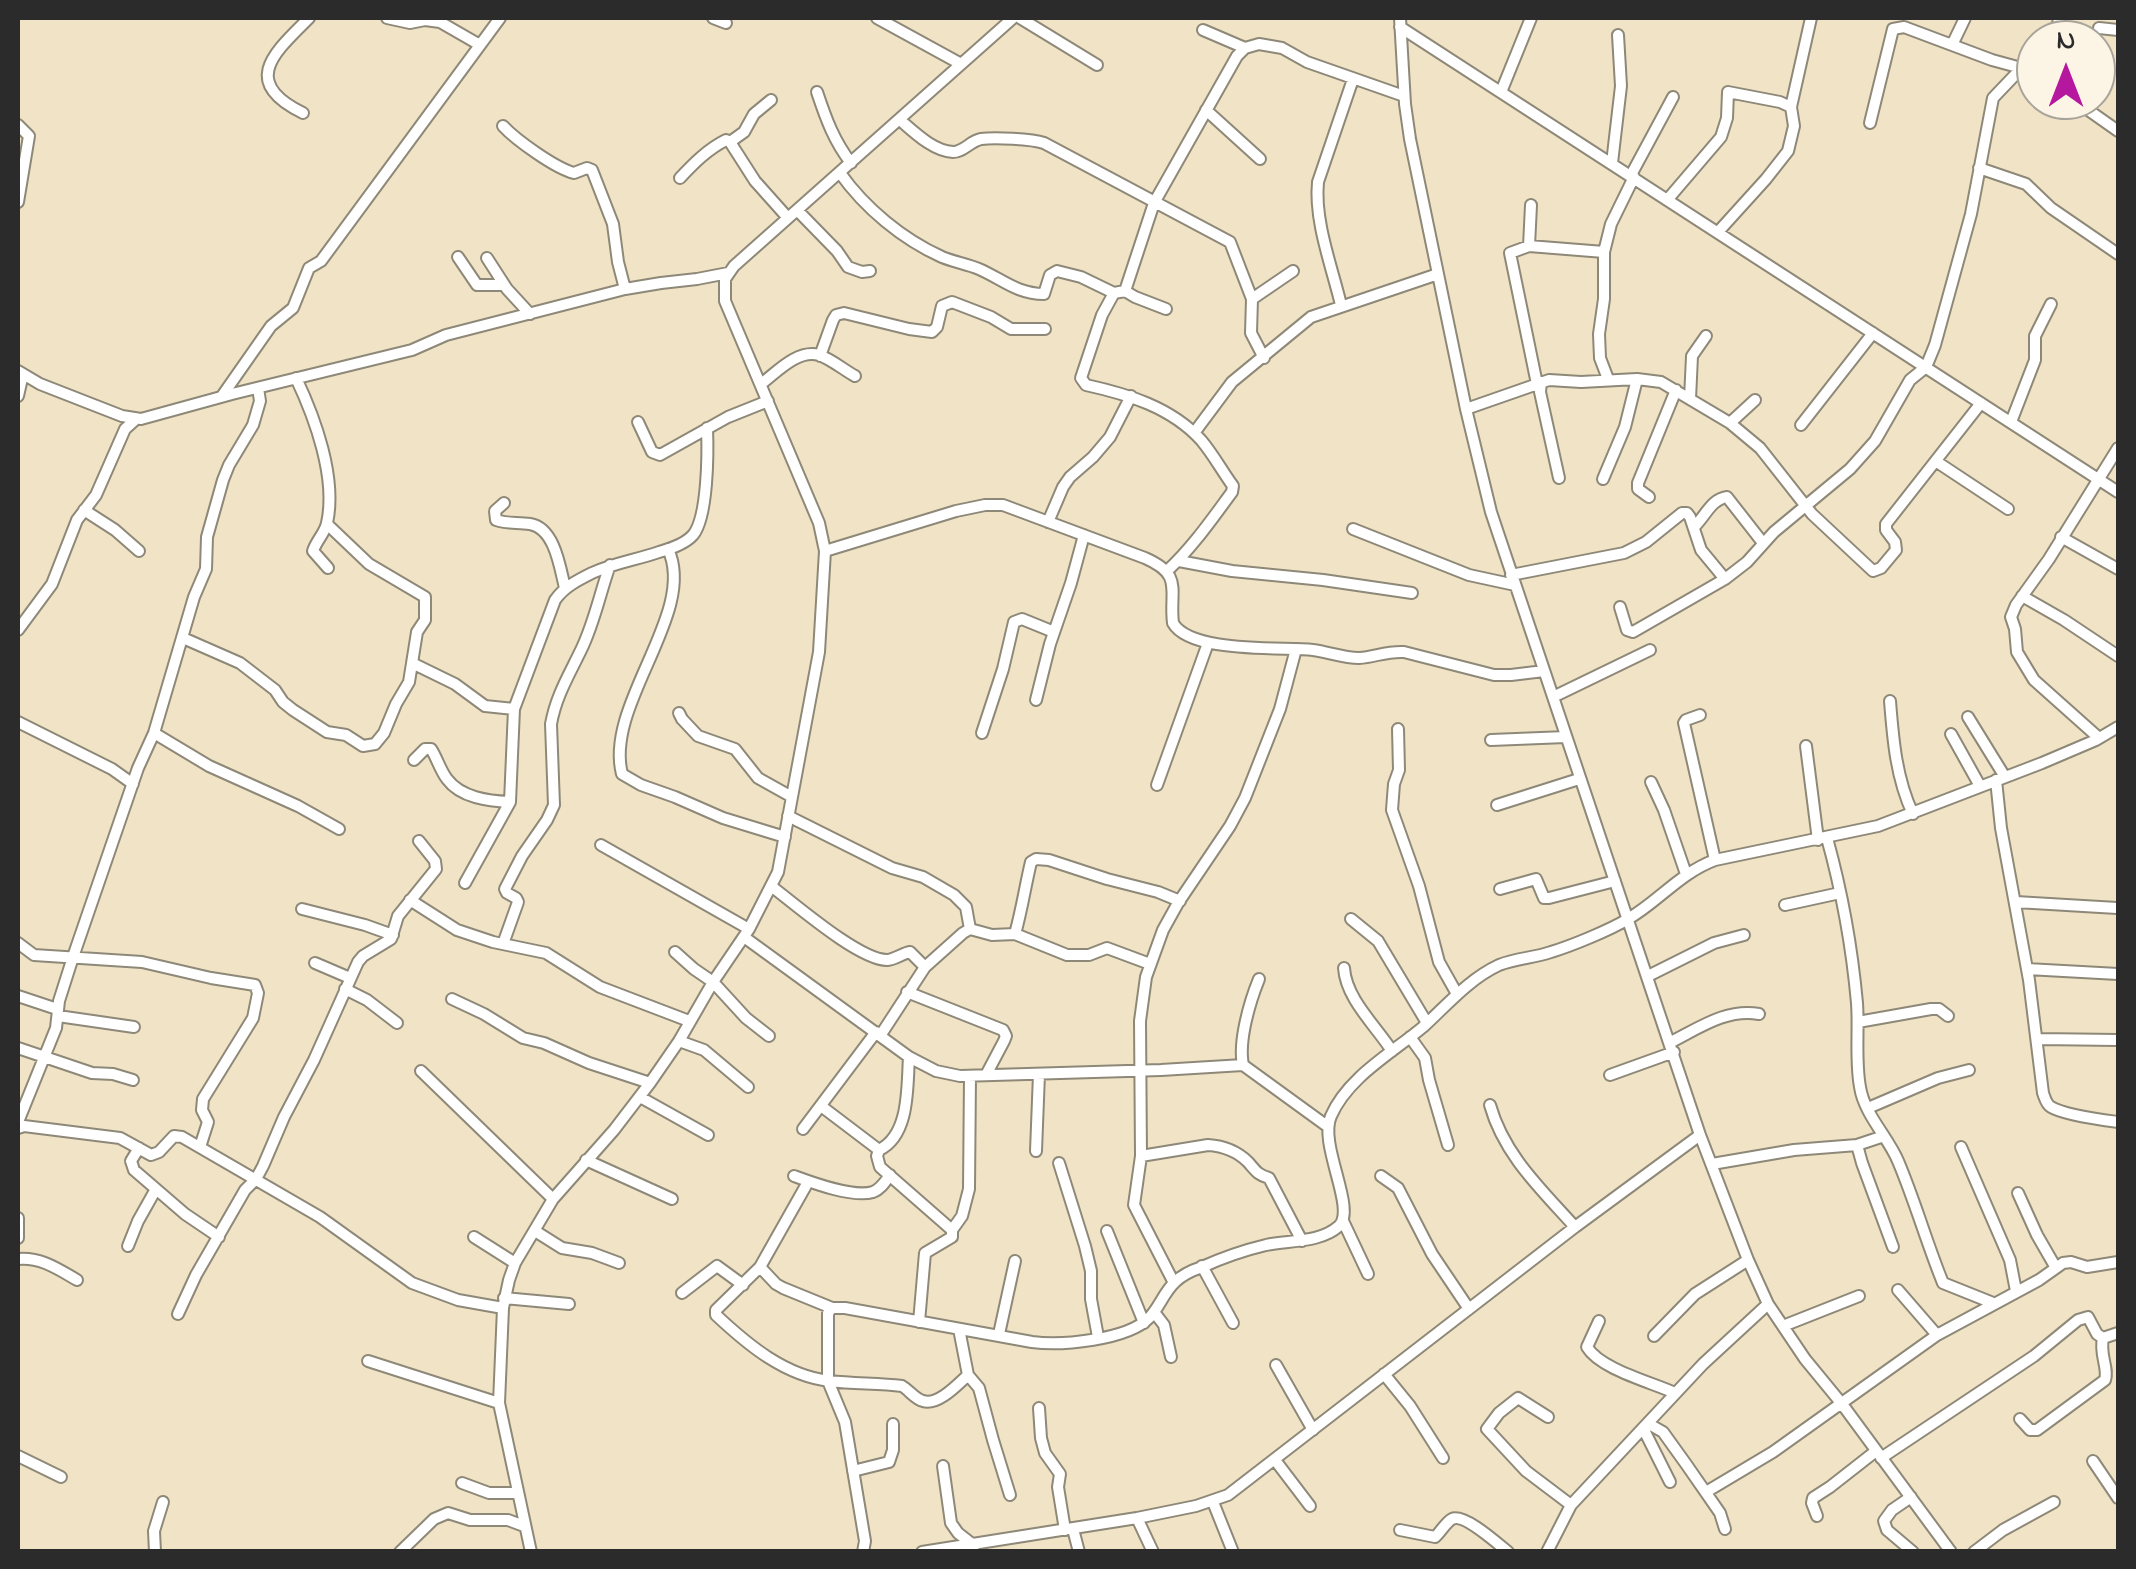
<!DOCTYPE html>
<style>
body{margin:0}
#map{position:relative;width:2136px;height:1569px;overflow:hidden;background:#f1e4c6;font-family:"Indie Flower",sans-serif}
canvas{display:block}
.frame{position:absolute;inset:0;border:20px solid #2b2b2b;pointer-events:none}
.north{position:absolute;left:2016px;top:20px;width:100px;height:100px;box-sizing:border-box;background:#fcf5e5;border:2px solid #a8a49b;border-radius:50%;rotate:0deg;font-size:28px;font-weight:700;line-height:40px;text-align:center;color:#2b2b2b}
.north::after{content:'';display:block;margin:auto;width:35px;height:45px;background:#b5179e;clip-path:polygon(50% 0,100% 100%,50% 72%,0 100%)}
</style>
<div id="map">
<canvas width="2136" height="1569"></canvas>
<div class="frame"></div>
<div class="north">N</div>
</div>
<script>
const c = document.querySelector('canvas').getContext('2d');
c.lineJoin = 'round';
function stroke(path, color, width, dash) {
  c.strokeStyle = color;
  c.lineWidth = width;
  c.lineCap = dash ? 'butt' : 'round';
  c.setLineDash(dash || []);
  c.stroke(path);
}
const minor = new Path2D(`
 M387,18L410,23L425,20L440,22L480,45
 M713,18L726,23
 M877,18L961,64
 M1020,18L1097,65
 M1400,18L1405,104L1410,139L1466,409L1491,512L1700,1135L1748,1260L1768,1304L1805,1359L1842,1404L1951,1552
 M1400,27L2118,492
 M2099,28L2118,30
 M1203,30L1245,48
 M2048,40L2058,24L2059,18
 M1952,45L1965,18
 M817,92C826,119 834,141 851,163
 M1501,92L1531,18
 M2074,100L2118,131
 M1206,110L1260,159
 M303,113C239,82 275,52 309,18
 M900,120C914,132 933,151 953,152C964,152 970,141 981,139C994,137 1032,139 1044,143L1230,242L1252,299L1251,333L1264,358
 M1870,123L1893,29L1904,27L1992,60L2036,72
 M18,125L29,136L18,202
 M503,126C516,140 555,168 574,173L587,168L592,170L613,224L618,262L625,289
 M730,142L755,181L788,218
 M1612,163L1621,86L1618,35
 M1979,168L2026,184L2051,208L2118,254
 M840,173C865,208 902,239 942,257C954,262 967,264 979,269C1002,279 1017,294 1044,294L1050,275L1057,271L1081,277L1114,293
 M1631,175L1673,97
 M680,178C694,163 708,149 726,140L730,142L744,132L754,114L771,100
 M1668,199L1721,137L1727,118L1728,92L1780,102L1791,107
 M797,210L837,251L848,267L862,272L870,271
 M1718,232L1766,179L1788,151L1794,126L1791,107L1811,18
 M1529,246L1531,205
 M458,257L477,285H504
 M487,258L507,289L530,314
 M1125,291L1154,203L1237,56L1245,48L1259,44L1282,48L1307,62L1404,96
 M1252,299L1293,271
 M1341,305C1332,267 1314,221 1318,182L1353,79
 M1166,309L1135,297L1125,291L1114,293L1102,315L1081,378L1086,385C1127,394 1171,407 1201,440C1213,454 1222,471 1233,486L1232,492C1212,519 1192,548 1167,571
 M820,356L833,320L836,315L844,313L909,329L932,332L937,327L942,306L952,302L991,317L1011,329H1045
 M18,371L40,384L122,416L141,419L232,394L412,350L446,335L625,289L661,283L697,279L728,273
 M296,378C315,418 337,478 327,523C325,533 316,541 313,551L328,568
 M1608,379L1600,358L1599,334L1604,299V252L1611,224L1634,177
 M1541,382L1540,392L1559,478
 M761,384C776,373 797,349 819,355C831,359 844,370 855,376
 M1537,384L1510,253L1529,246L1604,252
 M18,396L23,374
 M222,396L271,326L293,308L309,268L321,261L500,18
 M1690,399L1692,356L1706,336
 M1466,409L1549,380L1581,382L1637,379L1661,382L1730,423L1760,448L1812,514L1873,571L1881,568L1896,550L1895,542L1886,530V524L1981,403
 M638,422L652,452L660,455L728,417L768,401
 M2011,422L2035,360V336L2051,304
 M1730,423L1755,400
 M1801,425L1873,333
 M1194,433L1232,382L1311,317L1438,274
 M1937,462L2008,509
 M1603,479L1625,427L1637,379
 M1649,497L1638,489V483L1676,390
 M504,503L495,511L496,520C507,524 518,522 530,524C555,528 560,568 565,588
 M84,510L115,530L139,551
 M1048,522L1063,487L1070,477L1093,457L1110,437L1131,396
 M1694,527C1705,517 1711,499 1727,497L1763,543
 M1353,529L1469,575L1515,585
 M2061,537L2118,569
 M668,549C698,613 604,704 622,774L641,785L675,797L723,818L785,837
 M825,551L956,511L985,505H1003L1145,558C1184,575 1169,590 1173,623C1190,653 1279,647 1313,650C1328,652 1344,658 1359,658C1375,657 1386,651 1404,652L1494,675H1511L1544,671
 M1179,561L1232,571L1323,580L1412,593
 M1511,575L1624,553L1646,542L1682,513H1687L1690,517L1701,550L1725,579
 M2022,596L2064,620L2118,656
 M1620,607L1627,630L1633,632L1725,579L1747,562L1774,532L1850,469L1875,441L1910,380L1926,367L1935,345L1971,214L1993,98L2036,53
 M18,630L52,584L77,520L96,495L125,429L135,420
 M183,638L240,663L275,690L283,702L293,710L327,732L346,735L363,746L375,744L384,733L396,704L409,682L417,632L425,620V597L369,564L327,524
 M412,663L455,684L485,706L514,709
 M1553,697L1650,650
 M1036,700L1050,644L1071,583L1084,535
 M1890,701C1893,739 1896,778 1913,814
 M679,713L682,719L698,736L735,749L758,778L792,797
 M1700,715L1686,720L1684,723L1715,860
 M1968,717L2005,777
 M18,722L112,769L133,784
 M1398,729L1399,770L1394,784L1392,810L1419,886L1439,962L1457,994
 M154,733L209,766L298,806L339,829
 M982,733L1003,669L1014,622L1022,619L1054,632
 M1951,734L1980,786
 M2099,738L2034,680L2017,652L2015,629L2011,617L2016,605L2049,559L2118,448
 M1491,740L1566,737
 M1806,746L1818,840
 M414,760L425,749H431C437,758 440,770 447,779C461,798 489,801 510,802
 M1996,780L2001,828L2029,980L2043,1093C2045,1098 2046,1104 2051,1107C2064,1115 2103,1120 2118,1122
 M1651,782L1664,810L1686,874
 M1157,785L1208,643
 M1497,805L1579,779
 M788,816L892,868L923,877L954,895L966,907L970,929
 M1827,838C1842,892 1852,948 1857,1003C1859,1031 1855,1060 1860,1087C1864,1114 1888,1137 1898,1161C1915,1201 1927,1244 1943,1283L1993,1303
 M601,845L749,929
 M465,883L510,802L514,709L555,600C564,587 578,580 592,573C614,563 636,560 659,552C670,549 685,544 693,535C708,517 708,452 707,428
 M771,886C795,904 859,960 887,960C894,960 903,953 910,952L925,967
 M1500,889L1536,879L1544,898H1549L1615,881
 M410,900L457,930L493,942L546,953L600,987L689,1021
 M2016,902L2117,908
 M1785,905L1840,893
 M302,909L365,925L393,935
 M1351,919L1378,941L1427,1023
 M970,929L992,935L1015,934L1067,955H1089L1107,948L1150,964
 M1015,934C1022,909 1025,887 1031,862L1036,859L1049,860L1107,879L1158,892L1180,901
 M744,937L909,1057L936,1071L960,1076L1161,1070L1243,1065L1327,1126
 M18,943L34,955L142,962L211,978L255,985L258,993L253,1018L203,1099L202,1110L208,1122L200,1147
 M503,944L518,902L516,898L507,893L505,889L522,856L547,820L554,805L551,724C556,696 569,675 581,650C594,624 600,593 610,565
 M675,952L694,969L713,982L746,1018L769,1036
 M315,963L350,978
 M1344,968C1346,999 1376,1026 1392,1051
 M2027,969L2118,974
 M1648,976L1714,943L1744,935
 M345,989L367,1000L397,1023
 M907,992L1003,1030L1006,1036L1004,1041L986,1075
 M18,996L57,1009
 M452,999L484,1014L523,1038L544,1043L589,1063L650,1083
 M58,1016L134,1027
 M1858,1022L1931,1009H1939L1948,1016
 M880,1036L925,967L963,933L970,929
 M1410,1037L1425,1058L1429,1080L1448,1145
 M2038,1039L2118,1040
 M679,1041L704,1050L748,1087
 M1671,1042C1699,1028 1727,1008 1759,1014
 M18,1048L92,1073L113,1074L133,1080
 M1243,1065C1238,1041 1250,1001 1259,979
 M421,1071L553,1199
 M1610,1075L1674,1052
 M640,1097L708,1135
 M1490,1105C1504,1155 1541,1189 1575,1227
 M821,1106L879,1150
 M1868,1108L1938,1078L1969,1070
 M18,1122L56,1028L59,1001L73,957L138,768L154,733L194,597L206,569L207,537L223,480L229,465L253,425L260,401L258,388
 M18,1128L24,1126L120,1138L151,1155L159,1152L174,1136L182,1137L320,1217L412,1283L458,1300L503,1308
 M803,1129L876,1032
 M1857,1145L1862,1163L1893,1247
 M1961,1147L2010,1260L2016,1291
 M139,1148L131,1161L134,1170L185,1214L219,1237
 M879,1150L877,1156L880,1167L952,1230V1237L925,1253L919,1322
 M879,1150C910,1135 907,1087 909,1057
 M1036,1151L1039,1074
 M1141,1156L1208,1145C1223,1146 1238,1152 1248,1162C1256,1171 1258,1175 1269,1178L1302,1241
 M586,1160L672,1199
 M1059,1163L1085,1246L1091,1271V1299L1098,1337
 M1712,1164L1794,1150L1857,1145L1884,1136
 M794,1176C813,1183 853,1198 873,1192C881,1189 885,1182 890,1175
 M1381,1176L1398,1188L1432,1254L1469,1309
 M808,1182L760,1267L716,1310V1315C748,1345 785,1376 830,1381C854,1384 878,1383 902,1386C909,1390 915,1399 923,1401C938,1406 958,1384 968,1375
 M2018,1193L2037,1235L2056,1268
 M18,1218V1238
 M1343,1221L1368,1274
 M952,1230L962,1216L969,1189L970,1076
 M535,1231L562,1248L592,1253L619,1263
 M1107,1231L1144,1323
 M474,1237L515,1263
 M128,1246L138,1221L156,1189
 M18,1259C41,1257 58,1269 77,1280
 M1202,1266L1233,1323
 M760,1267L776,1284L783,1288L832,1308H845L1032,1342C1061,1346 1127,1340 1149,1318C1159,1308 1164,1292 1175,1282C1182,1275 1193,1270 1202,1267C1222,1258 1245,1250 1266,1245C1290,1240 1320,1243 1339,1226C1357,1209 1318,1144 1331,1116C1348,1077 1392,1053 1423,1027C1447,1005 1469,979 1499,965C1516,958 1534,958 1551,952C1571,946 1610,930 1628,919C1659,901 1680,873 1715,860L1878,826L2042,763L2096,740L2118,727
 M1174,1283L1134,1205L1141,1156L1140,1021L1146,977L1163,930L1178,903L1230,826L1245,798L1280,709L1296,649
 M1898,1290L1937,1335
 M682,1293L717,1266L743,1285
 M504,1298L569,1304
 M832,1308L828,1313V1381L845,1422L865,1541L863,1552
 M1154,1312L1164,1325L1171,1357
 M178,1314L196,1275L245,1190L256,1179L263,1166L284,1117L314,1060L358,962L363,956L391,939L398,916L436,869L435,861L419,841
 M1599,1321L1587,1347C1600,1369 1651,1382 1675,1393
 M1783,1326L1859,1296
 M959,1329L968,1375L979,1388L993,1440L1010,1495
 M999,1334L1015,1261
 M1654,1336L1695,1294L1748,1260
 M2103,1338L2118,1333
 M368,1361L499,1403
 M1276,1365L1313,1430
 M1384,1374L1410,1406L1443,1458
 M1039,1408L1041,1438L1045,1453L1060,1474L1058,1487L1065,1530
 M1548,1417L1518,1398L1499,1413L1487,1429L1526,1471L1571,1505
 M1649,1424L1663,1432L1686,1464L1720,1513L1725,1529
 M1644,1430L1670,1482
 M18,1456L61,1477
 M1881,1458L2034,1356L2078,1320L2088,1317L2097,1334L2103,1338C2099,1355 2109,1368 2105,1380L2037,1430H2030L2020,1419
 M1275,1460L1310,1506
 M2093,1461L2118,1498
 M943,1466L951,1523L958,1533L972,1544L974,1552
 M853,1471L889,1462L893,1450V1424
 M462,1483L489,1493H518
 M1706,1492L1773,1452L1937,1335L2039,1280L2063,1263L2071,1262L2087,1267L2118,1262
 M1911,1497L1892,1510L1884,1521L1887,1530L1913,1552
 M1213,1502L1233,1552
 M1817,1516L1812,1503L1813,1498L1830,1487L1876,1451
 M1137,1518L1153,1552
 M1073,1529L1079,1552
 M1400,1530L1435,1537C1440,1533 1446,1522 1452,1519C1464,1513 1498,1544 1508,1552
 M155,1552L154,1531L163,1502
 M400,1552L434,1519L448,1513L470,1520H508L524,1526
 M531,1552L499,1403L503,1308L509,1280L515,1263L553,1199L614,1130L650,1083L679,1041L713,982L749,929L778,872L819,652L825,551L819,523L725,301V279L734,266L1013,18
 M922,1552L1137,1518L1196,1506L1228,1495L1575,1227L1700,1135
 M1547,1552L1571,1505L1703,1364L1768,1304
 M1974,1552L2003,1530L2054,1502`);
stroke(minor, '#8e8878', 14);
stroke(minor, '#fff', 10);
</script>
